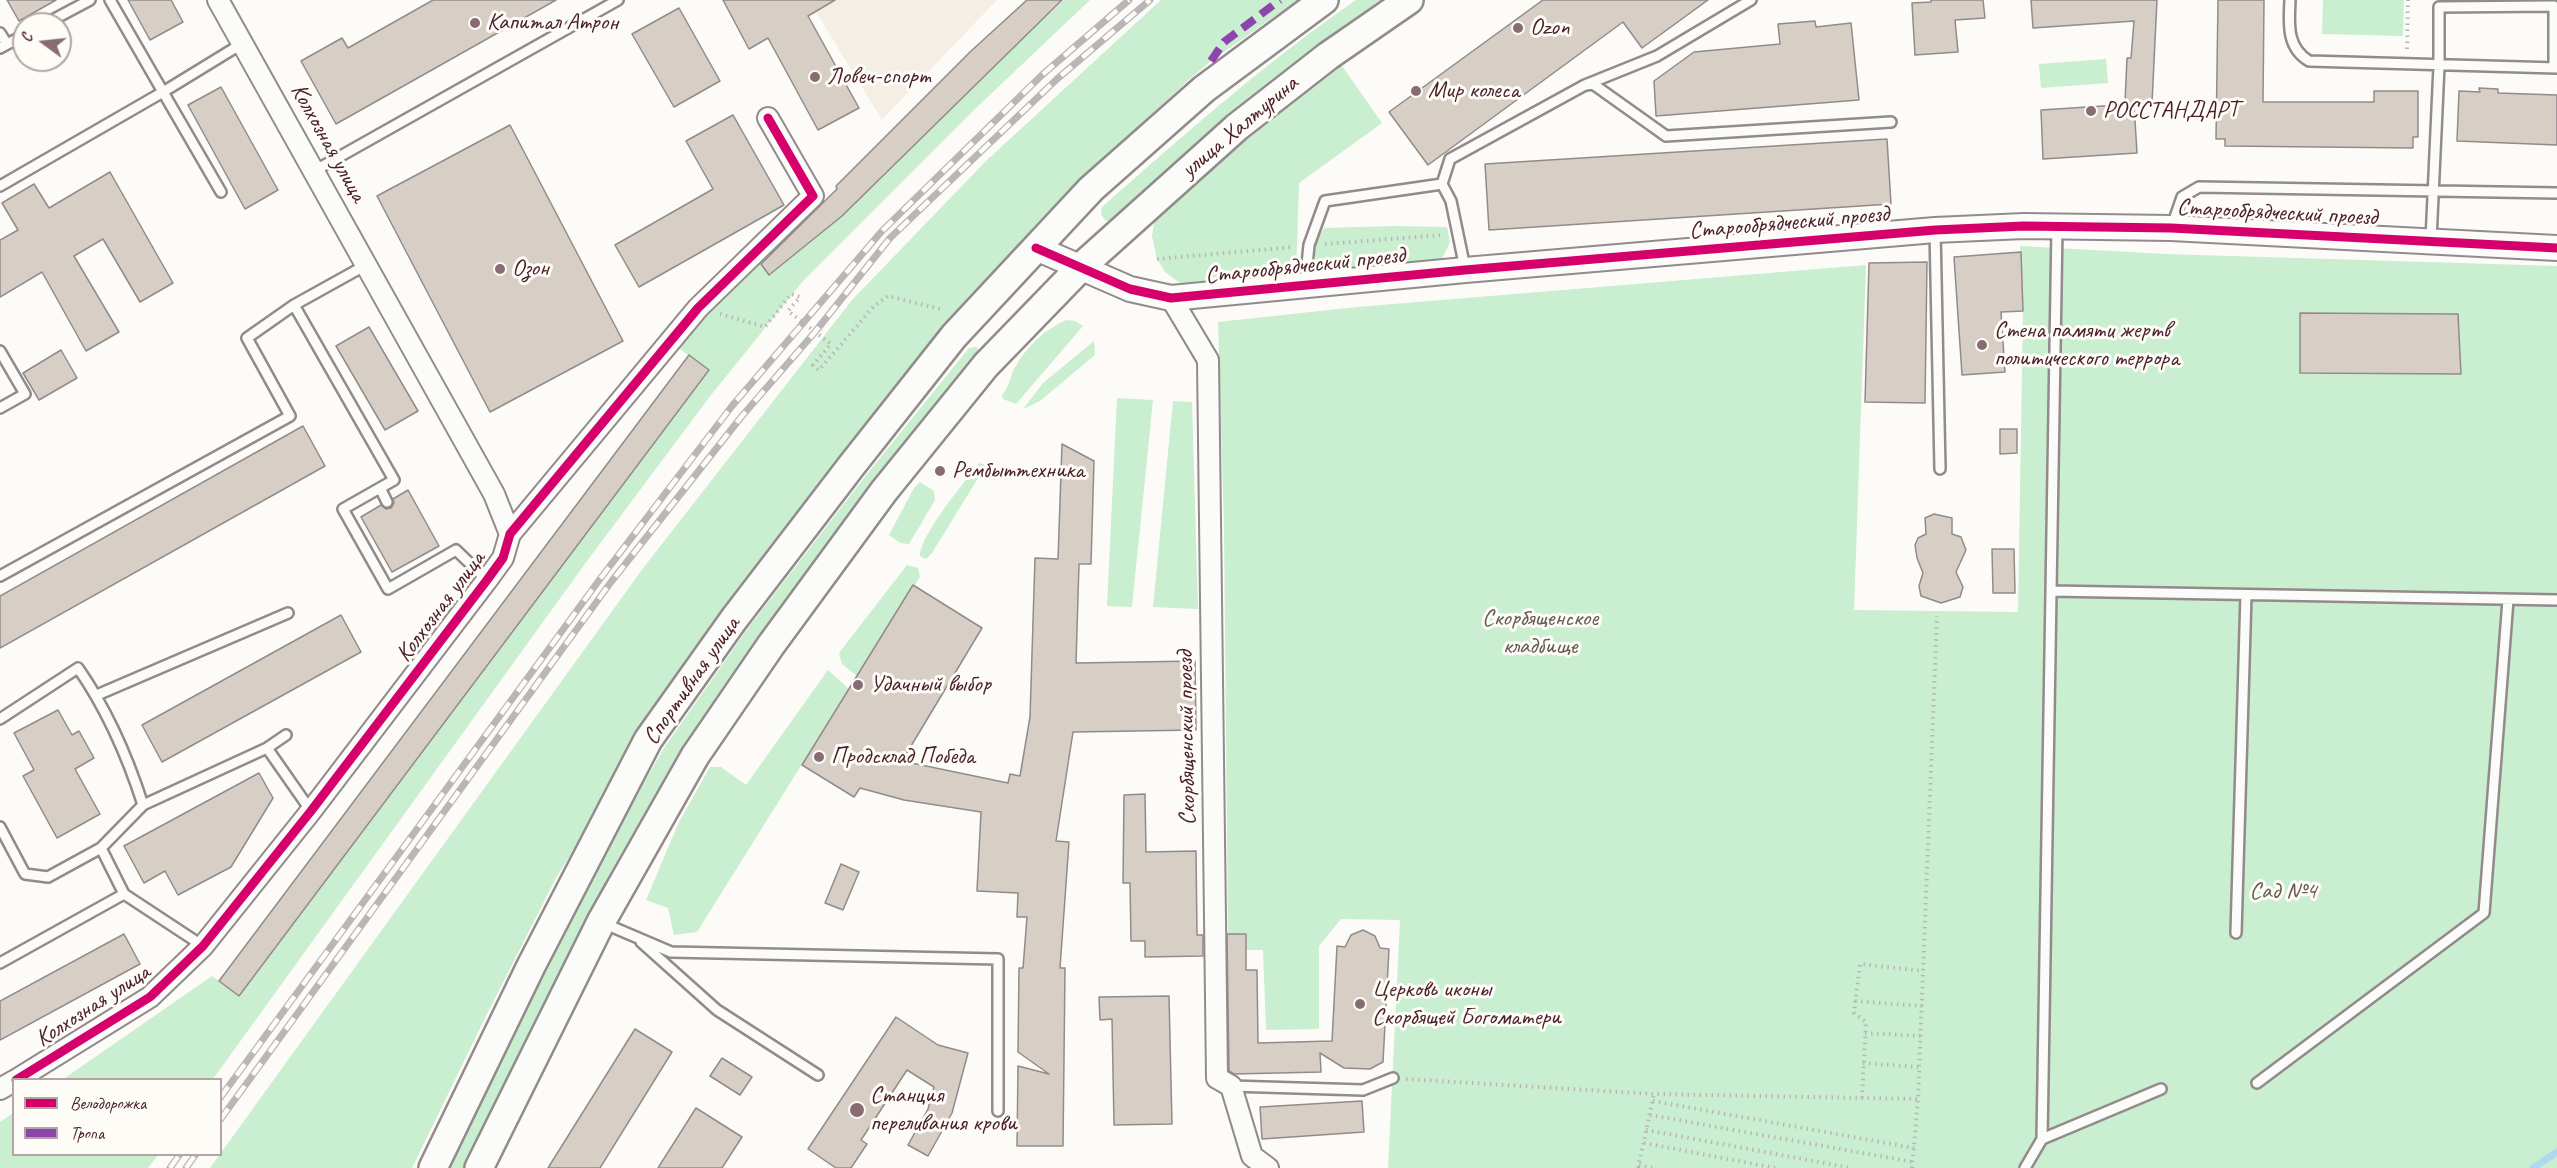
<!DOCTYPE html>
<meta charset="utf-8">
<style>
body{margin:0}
#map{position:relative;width:2557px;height:1168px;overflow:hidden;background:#fcfbf8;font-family:Caveat,sans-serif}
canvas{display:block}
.legend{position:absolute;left:12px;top:1078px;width:210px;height:78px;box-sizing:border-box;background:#fdfcf7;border:2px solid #b5a4a5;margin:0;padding:8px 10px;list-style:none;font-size:18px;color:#4a1f2b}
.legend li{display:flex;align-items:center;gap:12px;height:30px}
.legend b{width:30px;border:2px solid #b5a4a5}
.north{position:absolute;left:12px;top:12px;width:60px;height:60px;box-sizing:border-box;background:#fdfcf7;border:2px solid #b5a4a5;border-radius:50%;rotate:285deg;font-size:16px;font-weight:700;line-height:24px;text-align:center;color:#4a1f2b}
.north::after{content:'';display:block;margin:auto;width:21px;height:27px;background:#886c73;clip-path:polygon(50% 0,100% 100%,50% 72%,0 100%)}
</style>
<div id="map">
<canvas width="2557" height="1168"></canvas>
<ul class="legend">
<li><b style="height:8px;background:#d6006c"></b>Велодорожка</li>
<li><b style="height:8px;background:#8e44ad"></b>Тропа</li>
</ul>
<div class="north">С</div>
</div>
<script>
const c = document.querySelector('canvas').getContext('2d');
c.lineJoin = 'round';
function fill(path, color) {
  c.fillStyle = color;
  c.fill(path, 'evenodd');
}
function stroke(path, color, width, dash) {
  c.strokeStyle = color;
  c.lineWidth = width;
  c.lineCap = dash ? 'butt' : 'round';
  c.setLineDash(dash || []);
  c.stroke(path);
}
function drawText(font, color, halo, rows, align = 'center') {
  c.font = font + ' Caveat,sans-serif';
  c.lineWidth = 6;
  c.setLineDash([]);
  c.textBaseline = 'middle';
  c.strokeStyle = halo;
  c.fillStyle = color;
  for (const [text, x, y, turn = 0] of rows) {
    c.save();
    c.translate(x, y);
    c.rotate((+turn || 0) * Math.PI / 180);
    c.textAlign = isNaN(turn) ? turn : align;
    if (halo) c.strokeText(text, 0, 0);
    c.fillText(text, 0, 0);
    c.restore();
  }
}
const built = new Path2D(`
 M723,0H997L882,120L816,12L749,49Z`);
const green = new Path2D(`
 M1064,0H1090L974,110L803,281L711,395L587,561L213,1079L62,1080L212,976L240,996L709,371L675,345L755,257L770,275L842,216L989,70Z
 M1161,0H1298L1211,61L1191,78L1072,187L1035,225L959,314L722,616L557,876L486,1016L412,1168H210L644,567L852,300L986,161Z
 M1356,0H1388L1114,220L1106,221L1101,215L1102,207C1185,134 1266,62 1356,0Z
 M2323,0H2404L2403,36L2322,34Z
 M2106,59L2108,83L2041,88L2039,64Z
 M1340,63L1382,123L1299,183L1296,276L1198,285L1180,283L1165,272L1157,259L1152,236L1154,223L1167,202L1238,143Z
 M1394,226L1447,227L1450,242L1441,261L1324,273C1310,259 1314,243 1324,228Z
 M2020,246L2166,254L2557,266V1168H1388L1400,920L1341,919L1319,946V1029L1266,1030L1263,950H1246V934H1228L1224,528L1218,322L1357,307L1866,265L1854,610L2018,612L2023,311Z
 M1066,320L1075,321L1083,326L1016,404L1003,399L1002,395C1009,388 1010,377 1014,369C1026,347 1044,330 1066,320Z
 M1094,341L1095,355L1040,401L1023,409L1043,383Z
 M976,347L983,354L759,639L676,757L605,882V893L468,1168H450L586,883L664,748L748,628L867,474L969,348Z
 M1117,398L1153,400L1132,607L1107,606Z
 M1173,401L1192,402L1198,609L1153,607Z
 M979,463L986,465L932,553L926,559L920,556C920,535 965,482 979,463Z
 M920,482L934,491L935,500L909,544L900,543L889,535L914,488Z
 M907,565L918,568L920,577L857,676L842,664L839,653Z
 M828,670L849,689L697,932L674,935L668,908L646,900L678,824L710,767H721L746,785Z
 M13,1113L14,1154L158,1155L148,1168H0V1122Z`);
const stream = new Path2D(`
 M2533,1168L2557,1152`);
const building = new Path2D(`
 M7,0H56L19,21Z
 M128,0H171L183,22L150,40Z
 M433,0H556L336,124L301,61L342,38L348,48Z
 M723,0H835L808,16L859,108L818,130L768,38L749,49Z
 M1027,0H1062L842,216L769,275L761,264L837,189L836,186L970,52Z
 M1543,0H1708L1642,48L1623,22L1428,165L1389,112Z
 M1931,0H1983L1985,18L1955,20L1958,52L1915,55L1912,3L1931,2Z
 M2031,0H2157L2152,103L2125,102L2127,58H2131L2134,21L2033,28Z
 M2218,0H2264L2263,102H2374V91H2418V137H2413V148L2225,146V139H2216Z
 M679,8L720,81L674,107L632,34Z
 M1815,21L1816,27L1851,23L1859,100L1656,116L1654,81L1694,52L1780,44L1778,24Z
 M221,87L278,190L245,209L188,105Z
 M2479,88L2498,89V93L2557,95V145L2457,141L2459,91L2480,92Z
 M2134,104L2137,153L2043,159L2041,110Z
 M733,115L784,205L639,287L615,245L713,189L686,141Z
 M510,125L623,341L490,412L377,196Z
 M1887,139L1891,204L1489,230L1485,164Z
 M110,172L173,283L140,302L103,239L74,256L119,332L86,351L42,272L0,297V240L18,230L2,203L34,184L49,208Z
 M2021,252L2023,311L2001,312L2005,372L1962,375L1954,257Z
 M1927,262L1925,403L1865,402L1869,263Z
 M2300,313L2458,314L2461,374L2300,373Z
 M369,327L418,411L385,430L336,346Z
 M61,350L77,378L39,400L23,373Z
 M689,355L709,370L239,996L219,981Z
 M303,426L325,466L0,648V596Z
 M2000,429H2017V453L2000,454Z
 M1062,444L1094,461L1091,564H1079L1076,663L1195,661L1196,730L1073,732L1056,841L1069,842L1060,968H1065L1063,1146H1017L1018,1066L1049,1074L1018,1052L1019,968H1023L1027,917H1017L1018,893L977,891L981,812L904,800L860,788L854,797L802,765L913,585L982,628L902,761L1008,783L1010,774L1020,776L1030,717L1035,558L1058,559Z
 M408,490L439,546L392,572L361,517L381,505L386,509L391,508L394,503L393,499Z
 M1934,514L1952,518V534L1961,537L1966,550L1956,572L1963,587L1960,597L1941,603L1921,596L1919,586L1923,573L1917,558L1915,545L1918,538L1926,534L1925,518Z
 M1992,549H2014L2015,593H1993Z
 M341,615L361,652L162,762L142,725Z
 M58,710L72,735L79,731L94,758L75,769L100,814L57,838L23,776L34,770L14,733Z
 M259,773L273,798L231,867L178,895L165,871L144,883L124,846Z
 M1145,794L1146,852L1196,851L1197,935H1203V956L1145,957V941H1131L1130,883H1123L1124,795Z
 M841,864L859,872L843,910L825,903Z
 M1363,930L1375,936L1380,948L1389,949L1383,1062L1370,1069L1344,1068L1320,1053L1321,1072L1234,1074L1229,1071L1227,934H1246V970H1257L1258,1043L1332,1041L1337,946L1345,947L1351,935Z
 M124,934L140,964L0,1040V1001Z
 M1169,996L1172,1124L1114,1125L1112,1019L1100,1020L1099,997Z
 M896,1017L938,1045L968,1053L952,1113L928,1156L908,1145L928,1109L934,1087L907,1070L861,1140L867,1144L851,1168H836L808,1149Z
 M635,1029L672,1052L600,1168H548Z
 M722,1058L752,1077L740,1095L710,1076Z
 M1362,1101L1364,1132L1262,1139L1260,1107Z
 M696,1108L742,1137L722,1168H658Z`);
const path = new Path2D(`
 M2407,49L2408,0
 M1325,244L1443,235
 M1157,259L1294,247
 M720,314L765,327L791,294L800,297L788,311L831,344L813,365L819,370L875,305L888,296L944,310
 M1855,1001L1922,1006
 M1865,1033L1921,1036
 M1863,1063L1919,1067
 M1406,1079L1654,1094L1918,1099
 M1862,1098L1866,1022L1854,1013L1860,964L1923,971
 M1653,1101L1914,1148
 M1650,1115L1913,1162
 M1646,1130L1851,1168
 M1644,1143L1775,1168
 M1639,1165L1652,1168
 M1638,1168L1654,1094
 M1912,1168L1918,1099L1937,616`);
const service = new Path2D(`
 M2290,0C2289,23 2286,47 2309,61L2557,68
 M45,24L90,0
 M0,33L7,44
 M0,48L24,35
 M1586,85L1593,84L1666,136L1891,122
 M314,171L618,0
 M1442,184L1451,201L1465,268
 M0,186L163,92L110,0
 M221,192L163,92L243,43
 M2172,226L2182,197L2199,187L2557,193
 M1935,230L1940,469
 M2431,240L2439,66V7L2554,6V68
 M1305,284L1309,245L1325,201L1442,184L1450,159L1585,85L1657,56L1751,0
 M294,305L394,480L343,509L388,589L456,550L487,580
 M0,351L25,394L0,408
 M380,488L387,502
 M0,576L290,416L247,338L294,305L366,265
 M2051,591L2557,600
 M97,695L288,613
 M0,719L78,668C108,711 127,755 143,805L101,848L48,877L25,874L0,827
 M267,748L286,735
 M143,805L267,748L311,811
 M101,848L124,894L203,946
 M603,923L671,952L998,959V1111
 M2236,933L2246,595
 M641,942L717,1010L818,1075
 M0,963L124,894
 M2257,1083L2484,913L2508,600
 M1231,1086L1363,1090L1393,1078
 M2042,1139L2161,1089
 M2025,1168L2042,1139L2057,227`);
const minor = new Path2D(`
 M218,0L494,494L510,534
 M1171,298L1208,360L1217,1078L1231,1086L1252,1156L1268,1168
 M16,1080L150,997L203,946L311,811L487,580L503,558L510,534L698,308L813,196L768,118
 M0,1089L14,1081`);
const tertiary = new Path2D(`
 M1036,248L1130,289L1171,298L1465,270L1935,230L2024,226L2171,228L2557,248`);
const secondary = new Path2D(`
 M433,1168L531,966L648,740L734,619L852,465L954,336L1091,189L1204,89L1324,0
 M479,1168L601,922L695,756L771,645L884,491L986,365L1081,267L1237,127L1328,56L1409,0`);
const rail = new Path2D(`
 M220,1098L600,579L732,406L882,231L1042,75L1129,0
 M220,1120L611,582L742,416L815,332L890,238L1057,79L1150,0
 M170,1168L180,1154
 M186,1168L196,1154`);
const quiet = new Path2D(`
 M1211,61L1224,42L1280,0`);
const cycleway = new Path2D(`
 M1036,248L1130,289L1171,298L1465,270L1935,230L2024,226L2171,228L2557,248
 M16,1080L150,997L203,946L311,811L487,580L503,558L510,534L698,308L813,196L768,118`);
const markers = [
 [475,23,6,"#886c73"],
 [1518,28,6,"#886c73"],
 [815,77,6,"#886c73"],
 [1416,91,6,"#886c73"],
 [2091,111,6,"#886c73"],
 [500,269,6,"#886c73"],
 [1982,345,6,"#886c73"],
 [940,471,6,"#886c73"],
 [858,685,6,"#886c73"],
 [819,757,6,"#886c73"],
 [1360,1004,6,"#886c73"],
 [857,1110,8,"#886c73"]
];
const poiNames = [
 ["Капитал Атрон",487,23],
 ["Ozon",1530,28],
 ["Ловеч-спорт",827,77],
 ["Мир колеса",1428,91],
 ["РОССТАНДАРТ",2103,111],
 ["Озон",512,269],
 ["Стена памяти жертв",1994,331],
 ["политического террора",1994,359],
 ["Рембыттехника",952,471],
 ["Удачный выбор",870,685],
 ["Продсклад Победа",831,757],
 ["Церковь иконы",1372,990],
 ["Скорбящей Богоматери",1372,1018],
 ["Станция",870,1096],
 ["переливания крови",870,1124]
];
const streetNames = [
 ["улица Халтурина",1240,127,-40],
 ["Колхозная улица",328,143,61],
 ["Старообрядческий проезд",2277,213,3],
 ["Старообрядческий проезд",1789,223,-5],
 ["Старообрядческий проезд",1305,266,-6],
 ["Колхозная улица",441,607,-53],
 ["Спортивная улица",692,681,-55],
 ["Скорбященский проезд",1187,738,-91],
 ["Колхозная улица",93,1006,-33]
];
const parkNames = [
 ["Скорбященское",1540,619],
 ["кладбище",1540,647],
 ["Сад №4",2283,892]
];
fill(built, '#f5eee4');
fill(green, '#c9eed0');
stroke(stream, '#afd9f1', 7);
fill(building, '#d7cec5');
stroke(building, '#928a8b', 1.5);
stroke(service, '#928a8b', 14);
stroke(minor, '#928a8b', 24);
stroke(tertiary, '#928a8b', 28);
stroke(secondary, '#928a8b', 32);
stroke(path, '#bbb6b6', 4, [1.5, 4.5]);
stroke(service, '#fbfbf9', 9);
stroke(minor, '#fbfbf9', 20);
stroke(tertiary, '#fbfbf9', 24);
stroke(secondary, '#fbfbf9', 27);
stroke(rail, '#bbb6b6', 7);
stroke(rail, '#fdfcf7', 4.5, [14]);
stroke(quiet, '#8e44ad', 8, [15, 8]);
stroke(cycleway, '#d6006c', 9);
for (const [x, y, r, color] of markers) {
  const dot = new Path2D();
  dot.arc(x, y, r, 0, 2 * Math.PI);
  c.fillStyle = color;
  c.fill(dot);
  stroke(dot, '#fdfcf7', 2);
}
drawText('24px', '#4a1f2b', '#fdfcf7', poiNames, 'left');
drawText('24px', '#4a1f2b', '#fdfcf7', streetNames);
drawText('24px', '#645a53', '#fdfcf7', parkNames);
</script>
